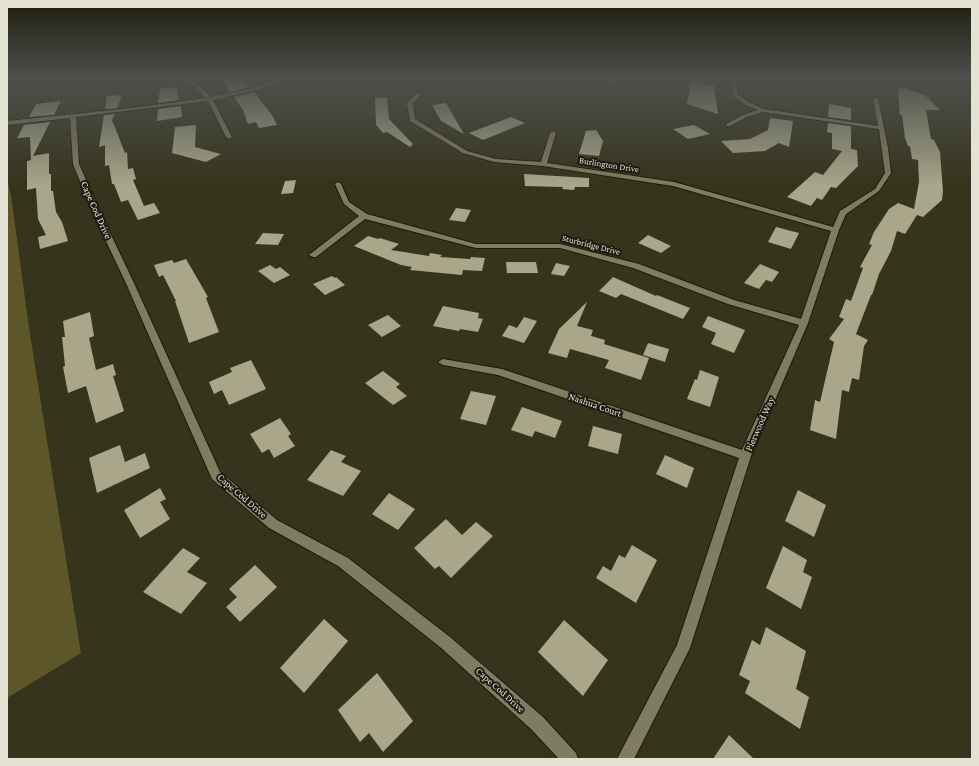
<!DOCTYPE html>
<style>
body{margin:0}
#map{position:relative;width:979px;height:766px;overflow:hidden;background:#37341d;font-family:"Crimson Pro",serif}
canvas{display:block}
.frame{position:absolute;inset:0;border:8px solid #e3e2d3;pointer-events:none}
</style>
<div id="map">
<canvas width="979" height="766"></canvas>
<div class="frame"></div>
</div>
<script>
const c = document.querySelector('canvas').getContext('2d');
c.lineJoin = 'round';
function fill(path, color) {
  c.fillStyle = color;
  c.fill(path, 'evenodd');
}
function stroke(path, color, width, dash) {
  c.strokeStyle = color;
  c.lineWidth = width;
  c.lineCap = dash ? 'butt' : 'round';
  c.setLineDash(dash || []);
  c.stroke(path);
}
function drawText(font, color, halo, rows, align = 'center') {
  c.font = font + ' "Crimson Pro",serif';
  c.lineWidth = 4;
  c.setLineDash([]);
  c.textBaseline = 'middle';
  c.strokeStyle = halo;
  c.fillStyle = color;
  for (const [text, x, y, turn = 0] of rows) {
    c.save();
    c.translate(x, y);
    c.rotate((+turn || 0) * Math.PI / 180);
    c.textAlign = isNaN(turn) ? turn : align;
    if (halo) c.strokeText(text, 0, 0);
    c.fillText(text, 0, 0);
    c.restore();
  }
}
const green = new Path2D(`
 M7,179L11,195L29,328L81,653L7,698Z`);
const building = new Path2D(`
 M236,79H240L250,87L230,92L223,82Z
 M690,79L705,80L706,85H714L718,114L687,104L689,94Z
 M172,87V89L177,88L179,100L158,103L160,89Z
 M905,88L925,95L940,110H926L931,139L934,140L940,152L943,191L942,200L923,217L917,215L905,234L897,231L891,251L879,274L872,295H871L856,334L868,340L864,346L859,380L852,378L849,392L842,390L836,439L810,430L815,400L820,402L834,342L829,339L844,319L839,317L846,299L851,301L863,268L860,267L872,245L869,244L874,232L889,209L898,203L914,209L919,182L918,160L912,159L910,146H908L905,138L902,115H900L898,89Z
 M254,92L272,115L277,125L259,128L256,122L248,124L243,110L234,97Z
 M122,95L117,108L105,109L107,96Z
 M387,97L389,119L413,144L410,147L387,132L383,133L376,125L375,98Z
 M61,101L54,115L29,117L36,104Z
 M446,103L464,134L441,121L432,105Z
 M829,104L851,108V120L828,117Z
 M181,106L182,117L157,121L158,109Z
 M115,114L112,120L125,153L127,152L128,169L133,168L136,179L133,180L144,206L154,203L160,213L138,220L128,200L121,202L114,184H112L109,165L105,166V145L99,147L104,115Z
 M511,117L525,123L483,140L469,133Z
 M770,118L793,121L789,147L779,143L765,151L733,153L721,141L750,139L768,130Z
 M50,122L33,156L49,153V174H51V191H53L56,212L62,222L68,241L40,249L38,237L46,235L38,219L36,188L27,190V161L31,160L30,137L17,138L24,125Z
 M828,123L851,126V149L857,150L858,166L836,188L831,187L822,200L817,198L811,206L787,197L815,172L823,175L842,151L832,149V133L827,132Z
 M196,125L195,147L221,154L206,162L172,153L175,127Z
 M694,125L710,134L688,139L673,129Z
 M596,130L603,141L599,156L579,154L586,131Z
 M524,174L589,178V187H575L574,190L562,189L563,187L525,186Z
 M296,180L293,193L281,194L285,181Z
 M456,208L471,210L465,222L449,220Z
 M776,227L799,233L791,249L768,242Z
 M263,233L284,234L278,245L255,244Z
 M648,235L671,246L661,253L638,243Z
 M368,236L378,239L380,238L399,244L391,250L429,256L430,253L442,255L440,257L470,259L471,257L485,258L482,271L463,270L462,275L410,270L412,267L401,265L354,246Z
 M186,259L208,297L206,298L219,332L189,343L175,301H176L163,275L159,277L154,265L172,260L174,263Z
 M506,262H536L538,273H507Z
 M556,263L570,266L564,276L551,274Z
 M760,264L779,272L772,282L766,280L759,289L744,283Z
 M270,265L276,269L280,267L290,275L274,283L258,271Z
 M332,276L335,278L336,277L345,285L325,295L313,284Z
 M613,277L656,296L657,295L690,308L683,319L621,294L616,298L599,291Z
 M587,302L577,326L593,330L591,336L605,340L604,344L649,358L641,380L605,368L609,360L570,349L567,358L548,353L559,329Z
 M443,306L479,313L478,318L483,319L478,332L460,329L459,331L433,326Z
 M90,312L94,336L89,338L96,370L113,364L116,375L113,376L124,411L96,423L86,386L68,393L63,367L65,366L62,337H65L63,321Z
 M388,315L401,326L382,337L368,325Z
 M708,316L745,330L734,353L711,344L716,333L702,327Z
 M524,317L537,321L524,343L502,336L509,325L517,328Z
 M648,343L669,349L665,362L643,355Z
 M251,360L266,389L229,405L222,390L214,394L209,382L232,372L230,368Z
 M700,370L719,377L710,407L687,399L695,379L697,380Z
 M383,371L400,384L396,387L407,396L393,405L365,383Z
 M471,391L496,396L486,425L460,419Z
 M522,407L562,421L555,438L535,431L532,437L511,430Z
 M280,418L291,434L288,436L295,446L274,458L269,449L262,453L250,434Z
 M593,426L622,434L618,454L588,446Z
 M120,445L125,462L145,453L150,468L97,493L89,458Z
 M331,450L346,456L341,462L361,471L343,496L307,480Z
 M665,455L694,468L687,488L656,474Z
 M160,488L166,499L160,502L170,519L140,538L124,510Z
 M798,490L826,505L814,537L785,521Z
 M389,493L415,509L398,530L372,514Z
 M446,519L462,535L476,522L493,536L451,578L439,566L435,569L414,548Z
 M632,545L657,560L636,603L596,578L603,566L611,571L619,555L625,558Z
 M783,546L807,560L803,572L812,577L801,609L766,588Z
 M183,548L200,558L187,572L207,583L181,614L143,592Z
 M255,565L277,587L240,622L226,607L237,597L229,589Z
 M324,619L348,641L304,693L280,668Z
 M564,620L608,660L583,696L538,652Z
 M766,627L806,651L796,689L809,697L800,729L745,693L750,681L739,675L752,640L760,645Z
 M377,673L413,721L383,752L369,733L360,742L338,710Z
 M729,735L754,759H713Z`);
const street = new Path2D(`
 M187,79H192L211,97L254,88L277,79H283L258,90L213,100L232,137L229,139L226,137L208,101L76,117L79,164L102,216L133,281L220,472L277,520L348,558L450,637L543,717L576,753L578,759H559L531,729L440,647L338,566L269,528L212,479L125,281L94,216L73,164L70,118L7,125V121L133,108L206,98Z
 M602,79H608L620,84L616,85Z
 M731,79H735L738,95L750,103L764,109L878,126L873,99L878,98L888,148L891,173L879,191L846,214L839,230L808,323L751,456L690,648L634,759H617L677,645L739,458L498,375L443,365L438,362L443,359L502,369L742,450L799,325L728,304L633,268L560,248H476L365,219L316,257H313L309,255L359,216L344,204L335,184L338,182L341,184L349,202L367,214L476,244H560L639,264L734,300L801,319L831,231L673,186L543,166L494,162L463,153L410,121L407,103L417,93H421V95L413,103L415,119L467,151L496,159L541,162L550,133L553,131L556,133L547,163L674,182L833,227L840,211L875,189L885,173L879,129L763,112L747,117L730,126H726V124L743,115L758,110L746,105L734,97Z`);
const farStreetnames = [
 ["Burlington Drive",609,165,9],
 ["Sturbridge Drive",591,245,14]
];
const streetNames = [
 ["Cape Cod Drive",96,210,66],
 ["Nashua Court",595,405,19],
 ["Pierwood Way",760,424,-66],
 ["Cape Cod Drive",242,496,41],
 ["Cape Cod Drive",500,690,42]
];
fill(green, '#5d5628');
fill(building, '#a9a68a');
stroke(street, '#1f1b05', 2);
fill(street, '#807c62');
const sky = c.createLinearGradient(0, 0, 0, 186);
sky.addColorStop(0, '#1e1d10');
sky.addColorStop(0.42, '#4d504c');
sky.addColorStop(1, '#4d504c00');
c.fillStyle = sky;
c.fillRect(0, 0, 979, 186);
drawText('9px', '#e3e2d3', '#1d1b11', farStreetnames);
drawText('10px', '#e3e2d3', '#1d1b11', streetNames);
</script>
